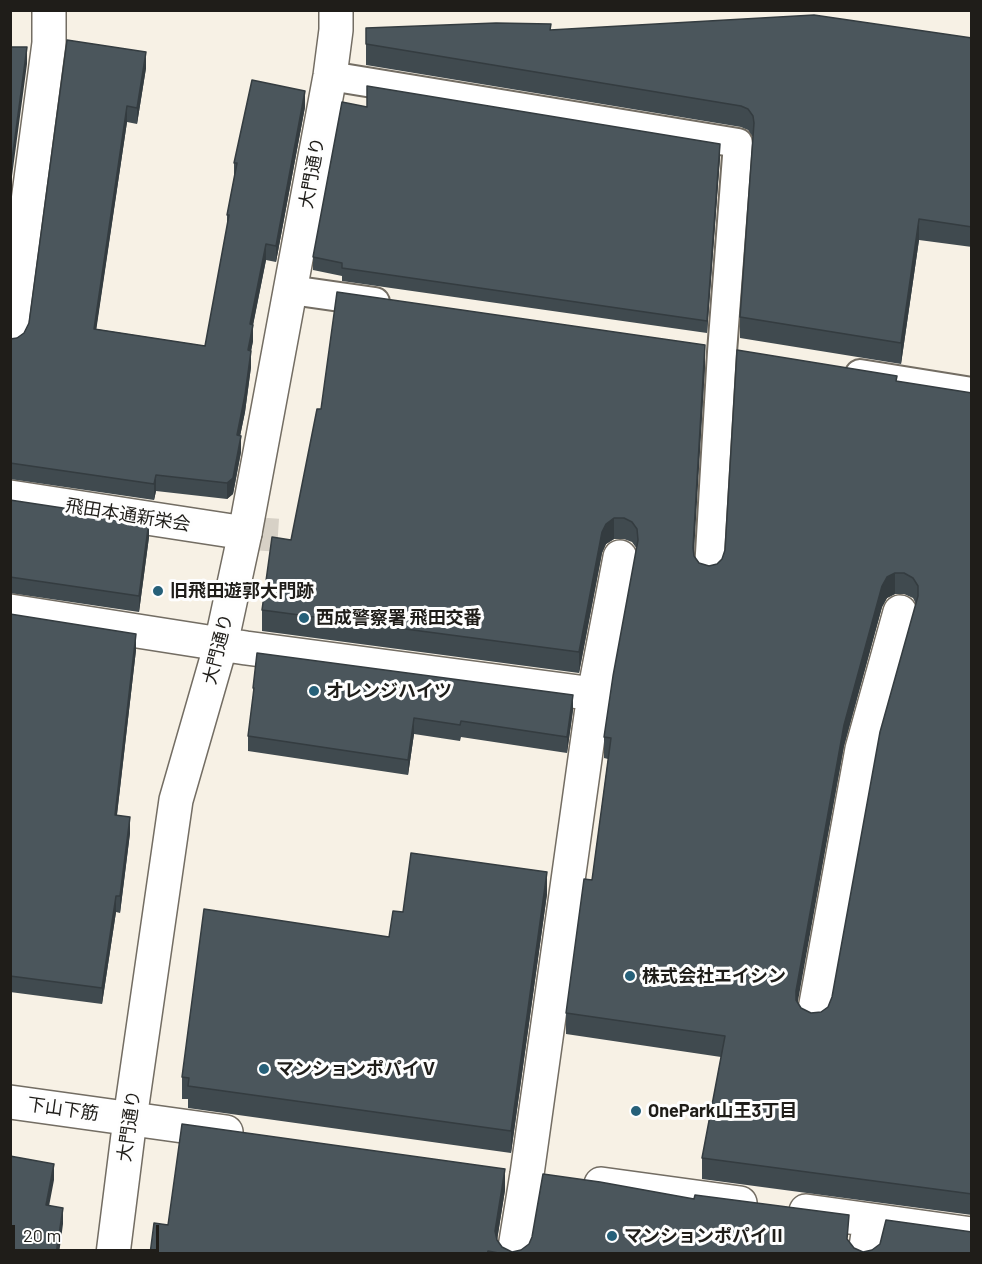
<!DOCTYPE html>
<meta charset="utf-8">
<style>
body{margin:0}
#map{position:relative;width:982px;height:1264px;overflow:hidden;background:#f7f1e5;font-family:Barlow,sans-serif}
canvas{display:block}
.frame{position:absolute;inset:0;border:12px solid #1f1d19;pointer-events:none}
.scale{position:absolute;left:12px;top:1225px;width:147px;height:27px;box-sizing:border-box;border:3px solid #1f1d19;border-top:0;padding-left:8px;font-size:18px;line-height:21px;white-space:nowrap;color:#1f1d19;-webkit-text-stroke:4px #fefefe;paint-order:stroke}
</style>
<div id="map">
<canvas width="982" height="1264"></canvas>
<div class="frame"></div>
<div class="scale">20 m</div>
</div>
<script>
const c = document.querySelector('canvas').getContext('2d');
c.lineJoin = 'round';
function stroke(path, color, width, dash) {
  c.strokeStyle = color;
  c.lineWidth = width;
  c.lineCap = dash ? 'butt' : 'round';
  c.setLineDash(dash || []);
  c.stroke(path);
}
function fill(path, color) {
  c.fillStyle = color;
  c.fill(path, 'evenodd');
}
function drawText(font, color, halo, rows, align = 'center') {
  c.font = font + ' Barlow,"Noto Sans JP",sans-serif';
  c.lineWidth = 6;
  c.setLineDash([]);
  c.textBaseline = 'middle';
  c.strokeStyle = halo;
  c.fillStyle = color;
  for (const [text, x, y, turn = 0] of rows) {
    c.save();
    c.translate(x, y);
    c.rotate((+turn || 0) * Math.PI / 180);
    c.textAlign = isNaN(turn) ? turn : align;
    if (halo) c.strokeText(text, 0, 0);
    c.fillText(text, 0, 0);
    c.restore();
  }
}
const pedestrianTunnel = new Path2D(`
 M245,533L336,539`);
const service = new Path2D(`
 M330,76L738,143L722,352L709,570
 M291,290L375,302
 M860,374L972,392`);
const pedestrian = new Path2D(`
 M10,497L245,533
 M814,1015L862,749L900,612`);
const minor = new Path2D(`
 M10,337L49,43V10
 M10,611L246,648L594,694L527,1174L514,1254
 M594,694L620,557
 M10,1102L226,1132
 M601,1184L740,1203
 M806,1211L972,1234
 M113,1254L130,1119L176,800L221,644L245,533L330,76L336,30V10
 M865,1254L870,1220`);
const wall = new Path2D(`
 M366,28L551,30L972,38V247L919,240L901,364L740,338V317L753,137L748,130L741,127L366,65Z
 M67,40L146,68L137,124L127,122L96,329L205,346L227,229V215L234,178V163L305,107L276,262L266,260L253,325V341L251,351V367L245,412L240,436L241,452L233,494L227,499L156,491L154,500L10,479V339L17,338L24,333L29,323Z
 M367,107L720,157L707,333L342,281V276L313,270V257Z
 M705,366L693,553L694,556L699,563L709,566L717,564L722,559L897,382L972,393V1215L702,1179V1158L721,1057L566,1034V1013L592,880L608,759L604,758V737L637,549L632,542L624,539H614L606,544L602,553L579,673L262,631V610L291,540L321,409ZM895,594H904L913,598L916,604L832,997L828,1007L821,1012L811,1013L801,1008L797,1002L844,746L882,607L887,598Z
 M10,500L149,537L139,612L10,593Z
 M10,614L136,650L117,815L130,833L120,913L116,912L102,1004L10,992Z
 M253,688L573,710L567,753L461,737L460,741L414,734L408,775L248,751V736L253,700Z
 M547,894L511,1153L188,1108V1099H182V1077L389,937L403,912Z
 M505,1190L497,1241L502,1247L512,1252L848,1241L854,1248L863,1252L972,1254H150L168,1225Z`);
const shadedWall = new Path2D(`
 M27,47V64L10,191V175Z
 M146,52V68L137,124V108Z
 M305,91V107L276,262V246Z
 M127,106V122L94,345V329Z
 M720,144V157L707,333V321Z
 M919,219V240L901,364V343Z
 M266,244V260L253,325V341L248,366V350L250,324Z
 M705,345V366L693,569V548Z
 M251,351V367L245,412L237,451V435Z
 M241,436V452L233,494L227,499V483Z
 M156,475V491L154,500V484Z
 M614,518V539L606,544L602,553L579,673V652L602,532L606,524Z
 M149,521V537L139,612V596Z
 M895,573V594L887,598L882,607L844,746L796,1012V991L844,725L882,586L887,577Z
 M136,634V650L115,831V815Z
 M573,695V710L567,753V737Z
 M414,718V734L408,775V760Z
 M130,817V833L120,913V896Z
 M547,872V894L511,1153V1131Z
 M116,896V912L102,1004V988Z
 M54,1164V1180L46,1222V1205Z
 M505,1169V1190L495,1252V1231Z
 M63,1208V1224L59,1254H56Z`);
const building = new Path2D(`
 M814,15L972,38V227L919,219L901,343L740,317L754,123L753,116L748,109L741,106L366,44V28L496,23L551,24L550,30Z
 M67,40L146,52L137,108L127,106L94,329L205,346L229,215H227L237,163H234L252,80L305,91L276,246L266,244L250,324L253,325L248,350L251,351L245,395L237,435L241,436L233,478L227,483L156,475L154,484L10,463V339L17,338L24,333L29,323Z
 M10,47H27L10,175Z
 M367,86L720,144L707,321L342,268V263L313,257L342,102L367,107Z
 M337,292L705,345L693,548L694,556L699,563L709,566L717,564L722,559L725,550L737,350L897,376L896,381L972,393V1194L702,1158L725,1036L566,1013L584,879L592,880L611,738L604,737L613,676L638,540L637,529L632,522L624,518H614L606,524L602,532L579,652L262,610L272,537L291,540L317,409H321ZM895,573H904L913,578L918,586V596L880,732L832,997L828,1007L821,1012L811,1013L801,1008L796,1000V991L844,725L882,586L887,577Z
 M10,500L149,521L139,596L10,577Z
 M10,614L136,634L115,815L130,817L120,896H116L102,988L10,976Z
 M257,653L573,695L567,737L461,721L460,725L414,718L408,760L248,736L254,688H253Z
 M411,853L547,872L511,1131L188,1086L189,1078L182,1077L204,909L389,937L393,911L403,912Z
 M182,1124L505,1169L495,1231L497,1240L502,1247L512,1252L521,1250L529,1244L532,1237L543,1174L600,1182L694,1199L695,1195L849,1215L847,1239L854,1248L863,1252L872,1250L880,1244L886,1220L972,1232V1254H504L488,1251L487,1254H150L154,1223L168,1225Z
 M10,1156L54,1164L46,1205L63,1208L56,1254H10Z`);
const markers = [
 [158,591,6,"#266079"],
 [304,618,6,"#266079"],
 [314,691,6,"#266079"],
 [630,976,6,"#266079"],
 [264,1069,6,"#266079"],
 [636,1111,6,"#266079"],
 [612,1236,6,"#266079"]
];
const streetNames = [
 ["大門通り",312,173,-80],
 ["飛田本通新栄会",128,515,9],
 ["大門通り",218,649,-76],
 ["下山下筋",63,1109,8],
 ["大門通り",129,1126,-82]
];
const poiNames = [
 ["旧飛田遊郭大門跡",170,591],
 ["西成警察署 飛田交番",316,618],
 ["オレンジハイツ",326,691],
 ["株式会社エイシン",642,976],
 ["マンションポパイⅤ",276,1069],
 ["OnePark山王3丁目",648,1111],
 ["マンションポパイⅡ",624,1236]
];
stroke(pedestrianTunnel, '#d7d1c6', 33, [33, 16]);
stroke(service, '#736d63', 32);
stroke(pedestrian, '#736d63', 36);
stroke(minor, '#736d63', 36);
stroke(service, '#fff', 28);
stroke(pedestrian, '#fff', 33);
stroke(minor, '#fff', 33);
fill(wall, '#404a4f');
fill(shadedWall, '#343c40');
fill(building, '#4b565c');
stroke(building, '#343c40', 1.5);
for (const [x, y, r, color] of markers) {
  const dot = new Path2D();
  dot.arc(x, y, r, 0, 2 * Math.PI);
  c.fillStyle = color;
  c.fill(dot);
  stroke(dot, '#fefefe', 2);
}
drawText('18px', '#1f1d19', '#fefefe', streetNames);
drawText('bold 18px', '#1f1d19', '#fefefe', poiNames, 'left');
</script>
